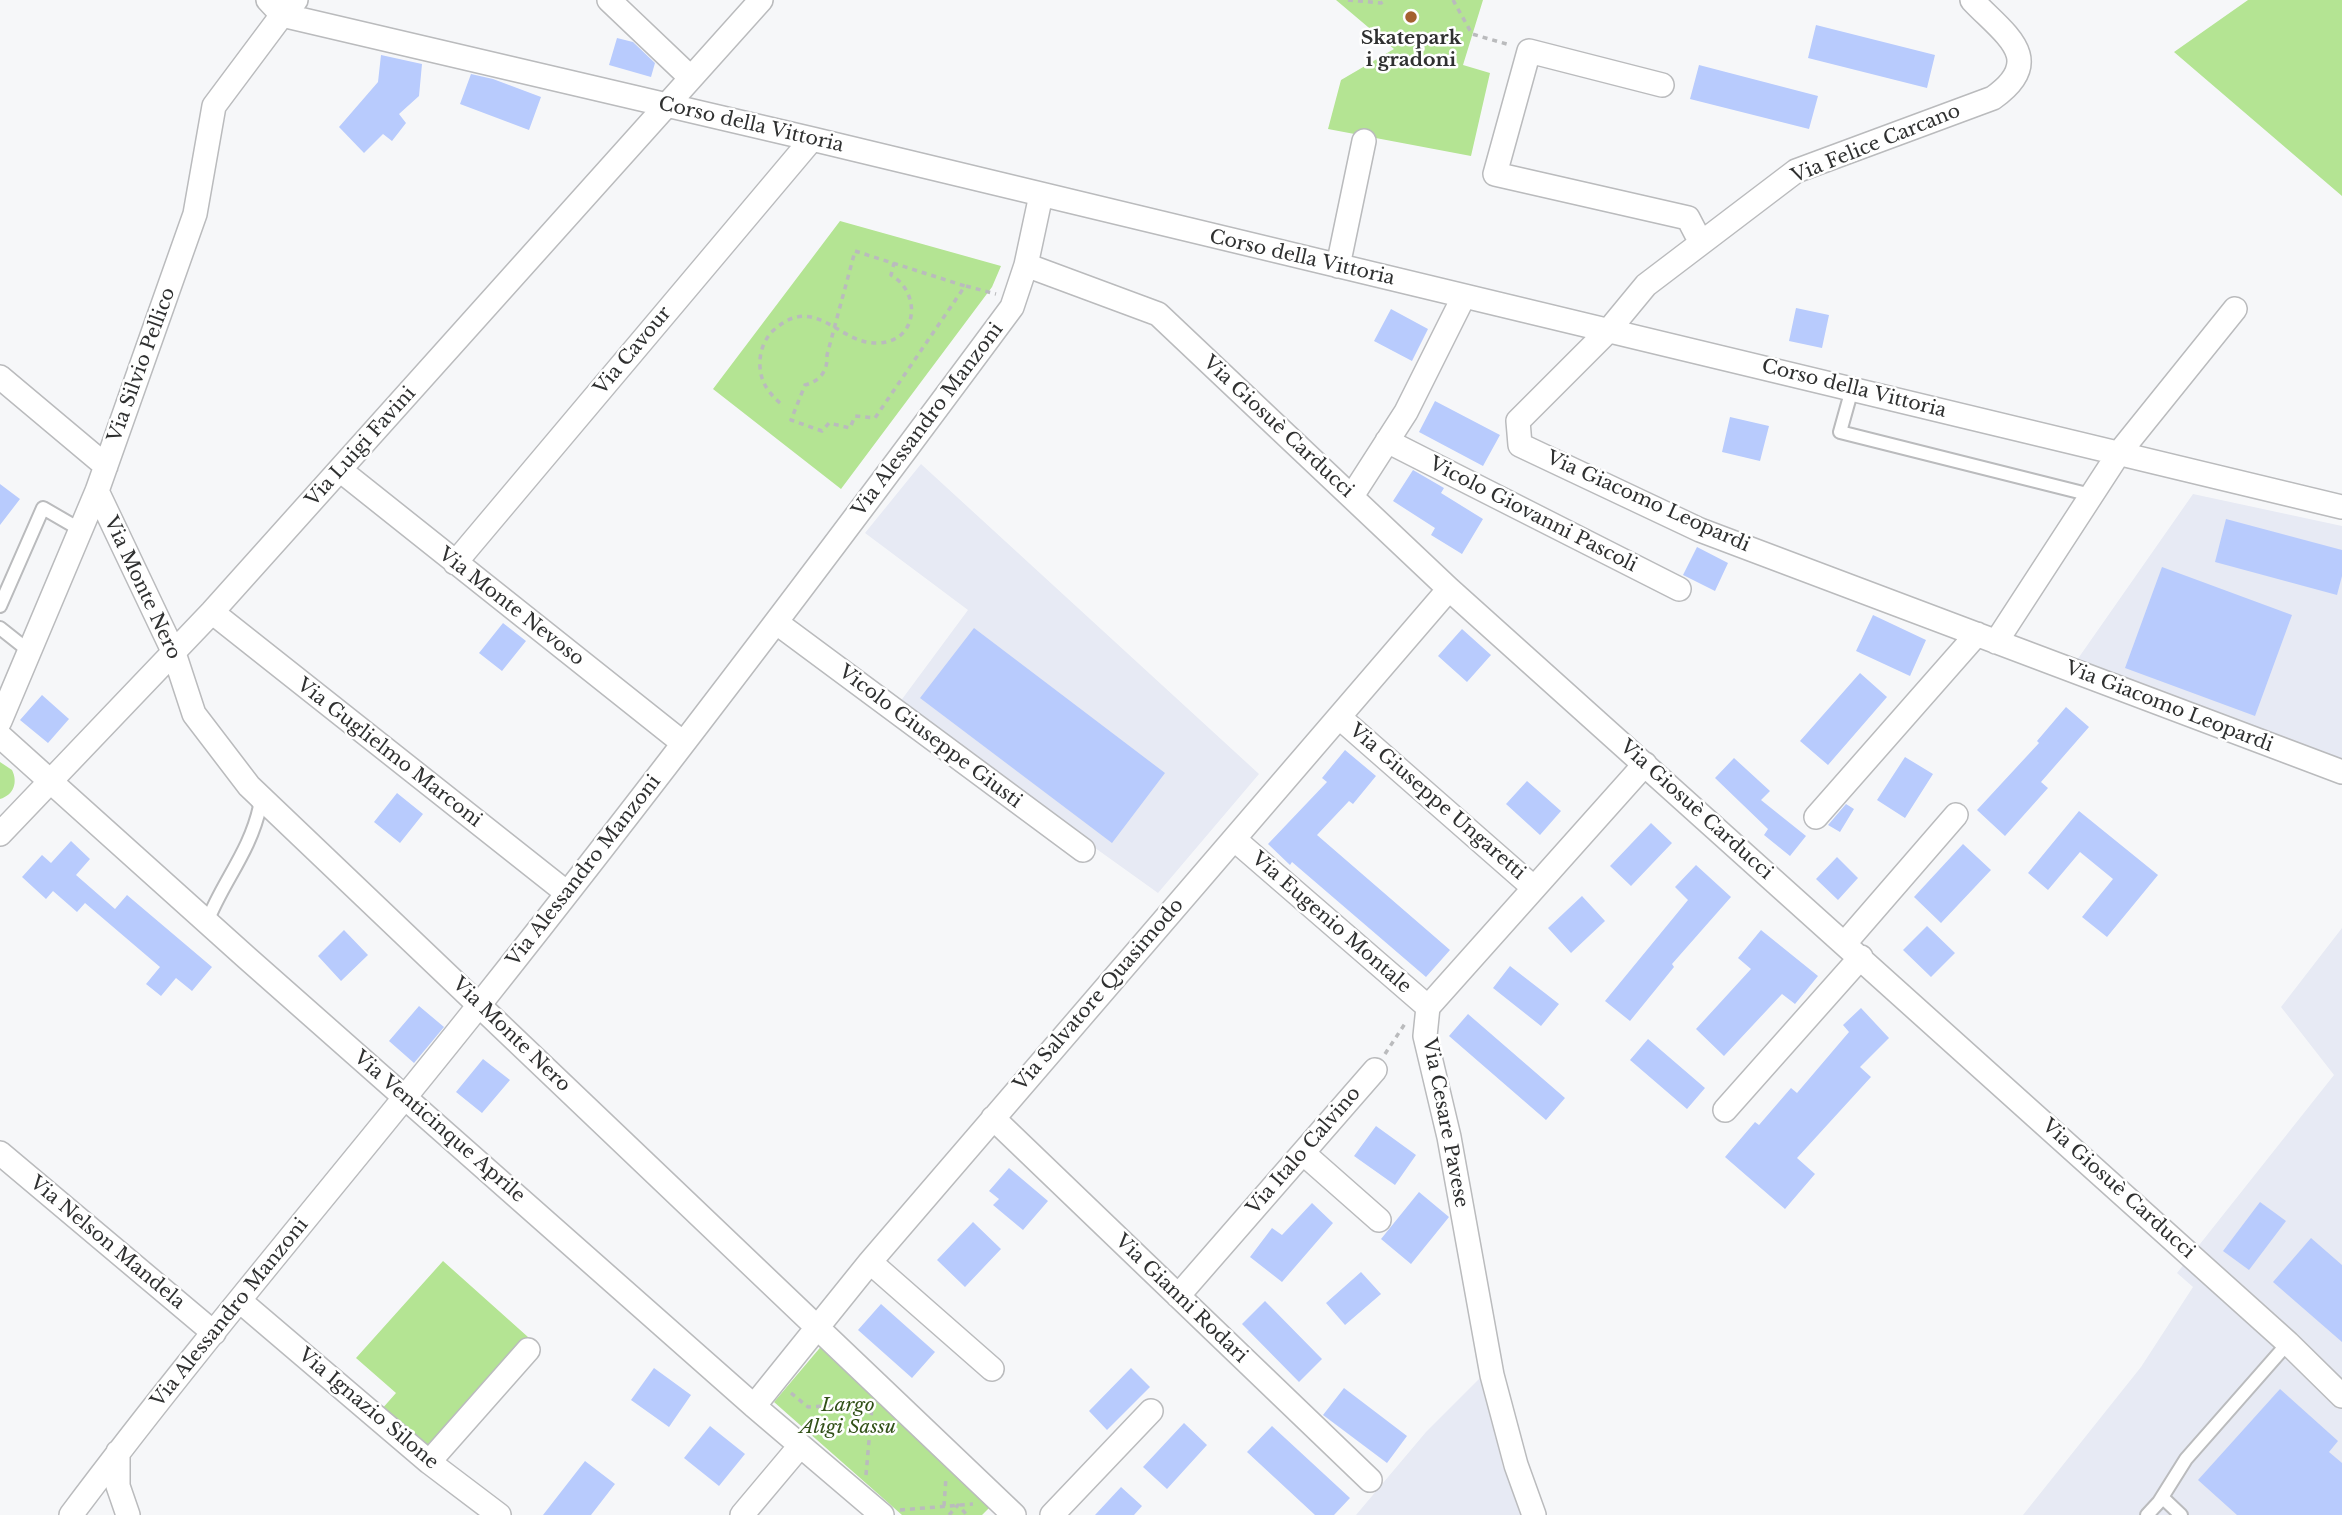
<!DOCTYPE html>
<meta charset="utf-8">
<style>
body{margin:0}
canvas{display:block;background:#f6f7f9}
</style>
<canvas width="2342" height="1515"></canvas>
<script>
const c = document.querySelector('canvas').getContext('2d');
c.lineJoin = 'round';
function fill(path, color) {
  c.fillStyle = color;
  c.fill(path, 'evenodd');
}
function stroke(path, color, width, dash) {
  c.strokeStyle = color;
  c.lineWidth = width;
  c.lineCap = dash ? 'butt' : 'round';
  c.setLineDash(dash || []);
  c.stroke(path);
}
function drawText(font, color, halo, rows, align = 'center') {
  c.font = font + ' "Libre Baskerville",serif';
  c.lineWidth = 5;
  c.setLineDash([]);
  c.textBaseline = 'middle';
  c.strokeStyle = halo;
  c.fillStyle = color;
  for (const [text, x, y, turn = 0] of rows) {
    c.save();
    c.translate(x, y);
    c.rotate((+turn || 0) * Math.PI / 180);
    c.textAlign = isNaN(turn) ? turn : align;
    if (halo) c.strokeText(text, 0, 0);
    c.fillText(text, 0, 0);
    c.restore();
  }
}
const built = new Path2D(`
 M921,464L1259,774L1158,893L897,706L968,610L865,533Z
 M2193,494L2342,526V768L2077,660Z
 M2342,928V1515H2023L2141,1367L2193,1287L2177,1273L2334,1075L2281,1007Z
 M1481,1377L1503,1467L1522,1515H1356L1426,1432Z`);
const green = new Path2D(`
 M1336,0H1483L1463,65L1490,73L1471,156L1328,129L1341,80L1394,49Z
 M2248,0H2342V196L2174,52Z
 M840,221L1001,266L992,287L841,489L713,389Z
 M0,762L12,770C18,782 14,795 0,799Z
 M443,1261L528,1337L427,1451L381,1410L396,1393L356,1358Z
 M824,1343L995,1502L982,1515H902L774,1402Z`);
const building = new Path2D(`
 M1816,25L1935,55L1927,88L1808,58Z
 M617,38L633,42L655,63L651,77L609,65Z
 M381,55L422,64L419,96L399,114L406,123L392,141L383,134L364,153L339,127L378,82Z
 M1699,65L1818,96L1809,129L1690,99Z
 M471,74L493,79L541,97L529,130L460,104Z
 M1796,308L1829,315L1822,348L1789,341Z
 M1391,309L1428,329L1412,361L1374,341Z
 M1435,401L1500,435L1483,466L1419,432Z
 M1730,417L1769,426L1760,461L1722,452Z
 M1413,470L1444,488L1441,493L1483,519L1462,554L1431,535L1435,528L1393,501Z
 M0,484L20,499L0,525Z
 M2226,519L2342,550V576L2337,595L2215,562Z
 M1697,547L1728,563L1715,591L1683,575Z
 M2162,567L2292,615L2255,716L2125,668Z
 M1873,615L1926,640L1910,676L1856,651Z
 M503,623L526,641L502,671L479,653Z
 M974,628L1165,773L1112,843L920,698Z
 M1462,629L1491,655L1467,682L1438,656Z
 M1860,673L1887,697L1828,765L1800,741Z
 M42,695L69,719L48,743L20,720Z
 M2066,707L2089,727L2041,782L2048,788L2005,836L1977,810L2039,743L2037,741Z
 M1345,750L1376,776L1353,804L1349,801L1317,835L1450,950L1426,977L1292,862L1290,865L1268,844L1327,782L1322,778Z
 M1905,757L1933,774L1905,818L1877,800Z
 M1734,758L1770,791L1761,800L1806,836L1790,856L1764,835L1768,829L1715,778Z
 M1527,781L1561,811L1540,835L1506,804Z
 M397,793L423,814L400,843L374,822Z
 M1846,804L1854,809L1840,832L1828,825Z
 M2079,811L2158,875L2107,937L2082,917L2113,879L2080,852L2048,890L2028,873Z
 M1651,823L1672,843L1631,886L1610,866Z
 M71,841L90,859L76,875L115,909L127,895L212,967L192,991L176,978L161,996L146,984L160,967L85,903L77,912L53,891L46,899L22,877L42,855L51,863Z
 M1963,844L1991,870L1941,923L1914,897Z
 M1837,857L1858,878L1838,900L1816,879Z
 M1696,865L1731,897L1672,964L1674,967L1630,1021L1605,1001L1688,900L1675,887Z
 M1582,896L1605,921L1571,953L1548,928Z
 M1927,926L1955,953L1931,977L1903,950Z
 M344,930L368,955L341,981L318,956Z
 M1761,930L1818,976L1795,1004L1782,994L1724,1056L1696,1029L1751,969L1738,958Z
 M1510,966L1559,1004L1541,1026L1493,988Z
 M419,1006L444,1027L414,1063L389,1041Z
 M1861,1008L1889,1038L1860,1067L1871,1077L1797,1158L1815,1174L1785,1209L1725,1157L1755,1122L1759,1125L1791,1088L1797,1093L1849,1032L1843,1025Z
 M1468,1014L1565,1098L1546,1120L1449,1036Z
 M1648,1039L1705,1088L1687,1109L1630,1060Z
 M483,1059L510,1080L482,1113L456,1092Z
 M1376,1126L1416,1155L1395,1185L1354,1156Z
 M1009,1168L1048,1201L1023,1230L993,1205L999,1199L989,1191Z
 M1419,1192L1449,1217L1411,1264L1381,1239Z
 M2260,1202L2286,1221L2249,1270L2223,1251Z
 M1312,1203L1333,1223L1282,1282L1250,1257L1272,1228L1282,1235Z
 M973,1222L1001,1249L965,1287L937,1260Z
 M2311,1238L2342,1265V1342L2273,1282Z
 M1361,1272L1381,1294L1345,1325L1326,1303Z
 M1265,1301L1322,1359L1299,1382L1242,1324Z
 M881,1304L935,1352L912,1378L858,1330Z
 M654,1368L691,1395L669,1427L631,1400Z
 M1131,1368L1150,1387L1107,1430L1089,1411Z
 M1344,1388L1407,1436L1387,1463L1323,1415Z
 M2280,1389L2338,1441L2329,1452L2342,1463V1515H2237L2198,1480Z
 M1184,1423L1207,1445L1167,1489L1143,1467Z
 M710,1426L745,1454L719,1486L684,1458Z
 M1272,1426L1350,1498L1334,1515H1315L1247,1452Z
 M585,1461L615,1484L591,1515H543Z
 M1121,1487L1142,1506L1134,1515H1095Z`);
const path = new Path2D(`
 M1348,0L1381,3L1386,0
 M1453,0L1472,34L1510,45
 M855,251L965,286L875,418L855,416L850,428L829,423L822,431L791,420L805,385C820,381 828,371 827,355Z
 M966,286L996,294
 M780,403C769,393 761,383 760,367C759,353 764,338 775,329C816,293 839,345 878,343C918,342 922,293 891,275L894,263
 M1385,1054L1406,1022
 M791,1393L808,1407L866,1404
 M866,1475L872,1406
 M944,1506L946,1477
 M900,1510L973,1504
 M949,1515L958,1505L967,1515`);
const service = new Path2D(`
 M1852,389L1840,432L2091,495
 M0,606L43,508L81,530
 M0,628L29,651
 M207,922C223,881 250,852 260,806L256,798
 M2162,1497L2181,1515
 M2147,1515L2159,1502L2186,1459L2288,1343`);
const minor = new Path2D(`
 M268,0L282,15L812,139L2342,507
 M609,0L691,78
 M1972,0C2004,34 2048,59 1993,98L1796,171L1646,285L1608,331L1518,421L1520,445L1700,530L2342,772
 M1662,85L1529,51L1495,174L1688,218L1701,243
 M1026,265L1158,314L1449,589L2288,1343L2342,1396
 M1338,266L1364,141
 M0,377L106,466
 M1387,441L1679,589
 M340,470L683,743
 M97,491L174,653L194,714L249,786L1014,1515
 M1352,496L1406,412L1464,296
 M455,563L812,139
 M212,612L567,893
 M777,623L1083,850
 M1996,642L2119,453L2235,309
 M1339,717L1534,888
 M0,721L97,491L195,214L214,106L282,15L296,0
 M0,736L247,958L754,1406L882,1515
 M1816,817L1977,634
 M0,834L212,612L761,0
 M1234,839L1428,1007
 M1845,943L1956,815
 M1725,1110L1861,957
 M993,1118L1370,1480
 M0,1153L214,1333
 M1303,1153L1379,1220
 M870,1262L992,1369
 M1178,1296L1375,1070
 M240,1301L429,1462L499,1515
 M754,1406L870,1262L1449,589
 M118,1452V1486L128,1515
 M429,1462L528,1350
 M71,1515C202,1340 344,1175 480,1004C662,775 838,542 1012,307L1026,265L1041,195
 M742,1515L800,1446
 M1052,1515L1151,1411
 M1534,1515L1516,1465L1492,1375L1449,1137L1425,1036L1428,1007L1645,764`);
const markers = [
 [1411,17,7,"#a46130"]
];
const poiNames = [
 ["Skatepark",1411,39],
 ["i gradoni",1411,61]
];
const streetNames = [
 ["Corso della Vittoria",751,125,13],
 ["Via Felice Carcano",1876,144,-22],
 ["Corso della Vittoria",1302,258,13],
 ["Via Cavour",633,351,-50],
 ["Via Silvio Pellico",142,365,-70],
 ["Corso della Vittoria",1854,389,14],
 ["Via Alessandro Manzoni",928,420,-53],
 ["Via Giosuè Carducci",1278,427,43],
 ["Via Luigi Favini",361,447,-48],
 ["Via Giacomo Leopardi",1648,502,24],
 ["Vicolo Giovanni Pascoli",1533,515,27],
 ["Via Monte Nero",142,588,65],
 ["Via Monte Nevoso",511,607,38],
 ["Via Giacomo Leopardi",2169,707,21],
 ["Vicolo Giuseppe Giusti",930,737,37],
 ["Via Guglielmo Marconi",389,753,38],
 ["Via Giuseppe Ungaretti",1437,802,41],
 ["Via Giosuè Carducci",1696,810,42],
 ["Via Alessandro Manzoni",584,871,-52],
 ["Via Eugenio Montale",1331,923,41],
 ["Via Salvatore Quasimodo",1099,995,-49],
 ["Via Monte Nero",511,1035,44],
 ["Via Cesare Pavese",1445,1123,79],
 ["Via Venticinque Aprile",439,1127,41],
 ["Via Italo Calvino",1304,1151,-49],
 ["Via Giosuè Carducci",2118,1189,42],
 ["Via Nelson Mandela",107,1243,40],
 ["Via Gianni Rodari",1181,1299,44],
 ["Via Alessandro Manzoni",230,1313,-51],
 ["Via Ignazio Silone",368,1409,40]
];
const parkNames = [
 ["Largo",848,1406],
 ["Aligi Sassu",848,1428]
];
fill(built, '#e7eaf4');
fill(green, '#b4e493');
fill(building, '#b8cbfd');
stroke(service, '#babbbd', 16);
stroke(minor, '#babbbd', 26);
stroke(path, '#babbbd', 3.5, [5, 5]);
stroke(service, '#fff', 12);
stroke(minor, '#fff', 23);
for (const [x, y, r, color] of markers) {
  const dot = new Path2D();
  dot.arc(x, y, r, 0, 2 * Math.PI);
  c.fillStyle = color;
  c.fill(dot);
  stroke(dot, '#fff', 2.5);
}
drawText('bold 19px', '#2f3030', '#fff', poiNames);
drawText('19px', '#2f3030', '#fff', streetNames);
drawText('italic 19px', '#325118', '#fff', parkNames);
</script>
